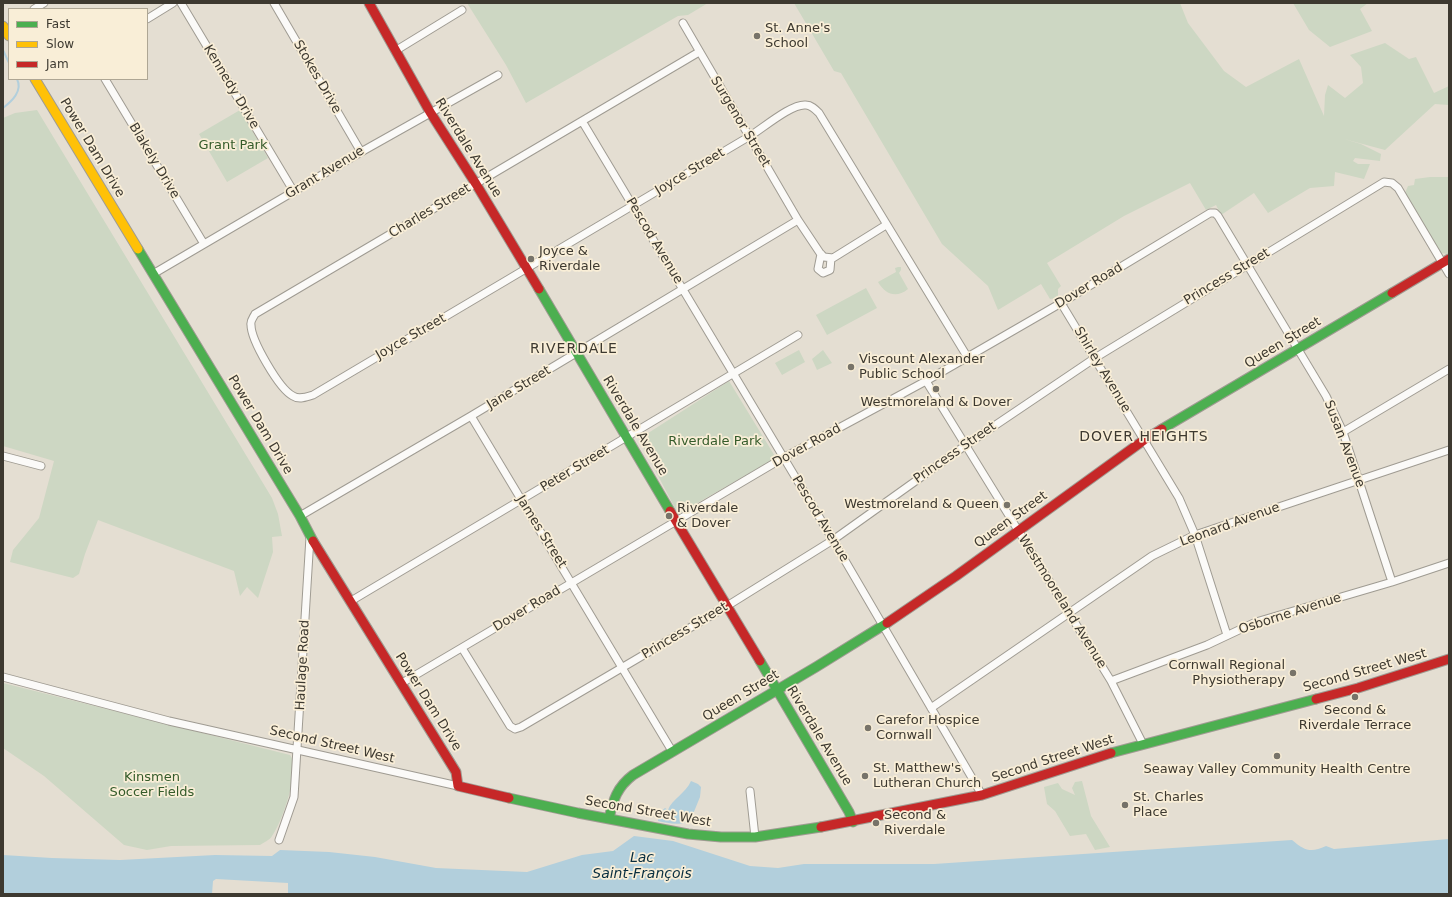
<!DOCTYPE html>
<meta charset="utf-8">
<style>
body{margin:0}
#map{position:relative;width:1452px;height:897px;overflow:hidden;background:#e4ded2;font-family:"DejaVu Sans",sans-serif}
canvas{display:block}
.frame{position:absolute;inset:0;border:4px solid #3d3930;pointer-events:none}
.legend{position:absolute;left:8px;top:8px;width:140px;height:72px;box-sizing:border-box;background:#f9eed7;border:1px solid #aea694;margin:0;padding:5px 7px;list-style:none;font-size:12px;color:#3d3930}
.legend li{display:flex;align-items:center;gap:8px;height:20px}
.legend b{width:20px;border:1px solid #aea694}
</style>
<div id="map">
<canvas width="1452" height="897"></canvas>
<div class="frame"></div>
<ul class="legend">
<li><b style="height:5px;background:#4caf50"></b>Fast</li>
<li><b style="height:5px;background:#ffc107"></b>Slow</li>
<li><b style="height:5px;background:#c62828"></b>Jam</li>
</ul>
</div>
<script>
const c = document.querySelector('canvas').getContext('2d');
c.lineJoin = 'round';
function fill(path, color) {
  c.fillStyle = color;
  c.fill(path, 'evenodd');
}
function stroke(path, color, width, dash) {
  c.strokeStyle = color;
  c.lineWidth = width;
  c.lineCap = dash ? 'butt' : 'round';
  c.setLineDash(dash || []);
  c.stroke(path);
}
function drawText(font, color, halo, rows, align = 'center') {
  c.font = font + ' "DejaVu Sans",sans-serif';
  c.lineWidth = 3.5;
  c.setLineDash([]);
  c.textBaseline = 'middle';
  c.strokeStyle = halo;
  c.fillStyle = color;
  for (const [text, x, y, turn = 0] of rows) {
    c.save();
    c.translate(x, y);
    c.rotate((+turn || 0) * Math.PI / 180);
    c.textAlign = isNaN(turn) ? turn : align;
    if (halo) c.strokeText(text, 0, 0);
    c.fillText(text, 0, 0);
    c.restore();
  }
}
const green = new Path2D(`
 M467,3H708L688,15L678,16L526,103L506,65Z
 M794,3H1180L1188,23L1224,71L1246,87L1299,59L1324,116L1325,95L1328,85L1345,98L1363,83L1361,67L1350,55L1385,43L1409,59L1416,57L1434,93L1449,86V105L1435,104L1385,150L1344,139L1361,144L1381,154L1380,161L1355,158L1353,161L1358,164H1370L1364,179L1335,172L1334,186L1310,188L1268,213L1254,193L1221,215L1216,205L1206,210L1190,183L1124,216L1047,263L1061,286L1058,289V298L1050,299L1041,284L998,310L988,286L942,244L841,73L834,71Z
 M1293,3H1368L1360,9L1372,31L1330,47L1309,30Z
 M37,110L272,498L278,514L282,536L272,537L273,552L258,598L247,587L240,596L234,571L98,520L85,554L79,574L73,578L10,562L13,550L39,518L54,461L3,446V118L15,113Z
 M240,110L268,158L227,182L199,134Z
 M1430,177H1449V253L1448,254L1440,253L1405,193L1408,186L1414,185L1415,179Z
 M898,267H901V270L899,273L908,289C896,299 885,294 878,282L896,272L895,268Z
 M866,288L877,308L827,335L816,315Z
 M799,350L805,362L782,375L775,363Z
 M823,350L832,363L817,370L812,359Z
 M729,381L776,458L678,514L639,439Z
 M3,683L290,755C301,768 282,823 272,836C270,840 264,842 260,845L171,846L147,850L124,845L44,776L3,748Z
 M1082,781L1091,816L1110,847L1095,850L1086,834L1070,836L1055,811L1047,804L1044,787L1058,783L1062,789L1075,795L1072,788L1075,782Z`);
const water = new Path2D(`
 M691,781L698,784L701,787L700,797L691,819C683,827 668,823 658,821C658,815 660,812 665,808L668,810C672,799 686,793 691,781Z
 M634,836L673,841L750,866L778,868L804,864H934L1292,840C1305,851 1311,853 1326,846L1334,849L1449,839V894H288V883L216,879L213,881L212,894H3V855L52,858L120,860L215,855L272,856L280,850L329,852L375,857L436,868L527,872L582,855L613,851Z`);
const stream = new Path2D(`
 M3,50L9,63
 M3,108C12,101 23,91 17,79`);
const street = new Path2D(`
 M181,3L294,192
 M274,3L361,152
 M34,9L44,3
 M147,19L173,3
 M683,23L798,220L820,253L824,257L833,258L886,225
 M395,51L462,10
 M699,52L255,314C253,318 250,321 251,325C251,340 279,389 293,396C299,400 307,397 313,395L750,136C762,129 792,103 806,105C811,105 815,109 819,113L968,358
 M105,79L204,244
 M582,121L833,540L982,795
 M821,254L818,269L823,273L830,270L831,258
 M153,274L361,152L498,75
 M1061,303L1179,498L1195,535L1227,635
 M926,381L1111,681L1143,744
 M471,416L672,751
 M1343,432L1449,369
 M3,456L41,466
 M300,516L471,416L798,220
 M351,601L798,335
 M462,648L510,726L515,729L521,727L727,606L833,540L966,445L1095,358L1384,182L1392,183L1398,188L1449,274
 M3,677L169,721L458,786
 M1111,681L1207,645L1256,622L1392,582L1449,563
 M402,683L783,458L926,381L1061,303L1210,213H1215L1218,216L1326,396L1343,432L1392,582
 M931,708L1152,556L1195,535L1449,450
 M750,791L755,837
 M279,840L294,797L310,537`);
const fast = new Path2D(`
 M138,249L300,516L313,541
 M539,289L670,511
 M1162,429L1392,293
 M760,661L849,812L853,822
 M1111,753L1316,699
 M509,798L578,813L688,834L721,837H755L821,827
 M609,819C613,800 617,787 633,775L816,667L887,623`);
const slow = new Path2D(`
 M3,26L9,36
 M35,79L138,249`);
const jam = new Path2D(`
 M369,3L430,112L476,184L539,289
 M1392,293L1449,259
 M670,511L760,661
 M313,541L456,772L458,786L509,798
 M887,623L956,576L1144,440L1162,429
 M1316,699L1358,688L1449,659
 M821,827L982,795L1111,753`);
const markers = [
 [757,36,4,"#777369"],
 [531,259,4,"#777369"],
 [851,367,4,"#777369"],
 [936,389,4,"#777369"],
 [1007,505,4,"#777369"],
 [669,516,4,"#777369"],
 [1293,673,4,"#777369"],
 [1355,697,4,"#777369"],
 [868,728,4,"#777369"],
 [1277,756,4,"#777369"],
 [865,776,4,"#777369"],
 [1125,805,4,"#777369"],
 [876,823,4,"#777369"]
];
const poiNames = [
 ["St. Anne's",765,29],
 ["School",765,44],
 ["Joyce &",539,252],
 ["Riverdale",539,267],
 ["Viscount Alexander",859,360],
 ["Public School",859,375],
 ["Westmoreland & Dover",936,403,"center"],
 ["Westmoreland & Queen",999,505,"right"],
 ["Riverdale",677,509],
 ["& Dover",677,524],
 ["Cornwall Regional",1285,666,"right"],
 ["Physiotherapy",1285,681,"right"],
 ["Second &",1355,711,"center"],
 ["Riverdale Terrace",1355,726,"center"],
 ["Carefor Hospice",876,721],
 ["Cornwall",876,736],
 ["St. Matthew's",873,769],
 ["Lutheran Church",873,784],
 ["Seaway Valley Community Health Centre",1277,770,"center"],
 ["St. Charles",1133,798],
 ["Place",1133,813],
 ["Second &",884,816],
 ["Riverdale",884,831]
];
const streetNames = [
 ["Stokes Drive",317,77,60],
 ["Kennedy Drive",231,87,59],
 ["Surgenor Street",740,122,59],
 ["Power Dam Drive",92,148,59],
 ["Riverdale Avenue",468,148,58],
 ["Blakely Drive",154,161,59],
 ["Joyce Street",690,172,-31],
 ["Grant Avenue",325,173,-31],
 ["Charles Street",430,211,-31],
 ["Pescod Avenue",654,241,59],
 ["Princess Street",1227,277,-31],
 ["Dover Road",1089,286,-31],
 ["Joyce Street",411,337,-30],
 ["Queen Street",1283,343,-31],
 ["Shirley Avenue",1102,370,59],
 ["Jane Street",519,388,-31],
 ["Power Dam Drive",260,425,59],
 ["Riverdale Avenue",635,426,59],
 ["Susan Avenue",1344,444,69],
 ["Dover Road",807,446,-29],
 ["Princess Street",955,453,-35],
 ["Peter Street",575,469,-31],
 ["Pescod Avenue",820,519,59],
 ["Queen Street",1011,520,-36],
 ["Leonard Avenue",1230,525,-20],
 ["James Street",541,532,58],
 ["Westmooreland Avenue",1062,602,58],
 ["Dover Road",527,609,-31],
 ["Osborne Avenue",1290,614,-18],
 ["Princess Street",685,631,-31],
 ["Haulage Road",303,665,-87],
 ["Second Street West",1365,671,-16],
 ["Queen Street",741,696,-31],
 ["Power Dam Drive",428,702,58],
 ["Riverdale Avenue",819,736,59],
 ["Second Street West",332,745,13],
 ["Second Street West",1053,759,-18],
 ["Second Street West",648,812,10]
];
const parkNames = [
 ["Grant Park",233,146],
 ["Riverdale Park",715,442],
 ["Kinsmen",152,778],
 ["Soccer Fields",152,793]
];
const neighbourhoodNames = [
 ["RIVERDALE",574,349],
 ["DOVER HEIGHTS",1144,437]
];
const waterNames = [
 ["Lac",642,858],
 ["Saint-François",642,874]
];
fill(green, '#cdd7c3');
fill(water, '#b2cfdc');
stroke(stream, '#b2cfdc', 2);
stroke(street, '#9f9b92', 9);
stroke(fast, '#9f9b92', 11);
stroke(slow, '#9f9b92', 11);
stroke(jam, '#9f9b92', 11);
stroke(street, '#fbfaf8', 7);
stroke(fast, '#4caf50', 9);
stroke(slow, '#ffc107', 9);
stroke(jam, '#c62828', 9);
for (const [x, y, r, color] of markers) {
  const dot = new Path2D();
  dot.arc(x, y, r, 0, 2 * Math.PI);
  c.fillStyle = color;
  c.fill(dot);
  stroke(dot, '#f9eed7', 1.5);
}
drawText('13px', '#3d3930', '#f9eed7', poiNames, 'left');
drawText('13px', '#3d3930', '#f9eed7', streetNames);
drawText('13px', '#345b2a', '#f9eed7', parkNames);
c.letterSpacing = '1px';
drawText('14px', '#3d3930', '#f9eed7', neighbourhoodNames);
c.letterSpacing = '0px';
drawText('italic 14px', '#082e40', '#f9eed7', waterNames);
</script>
